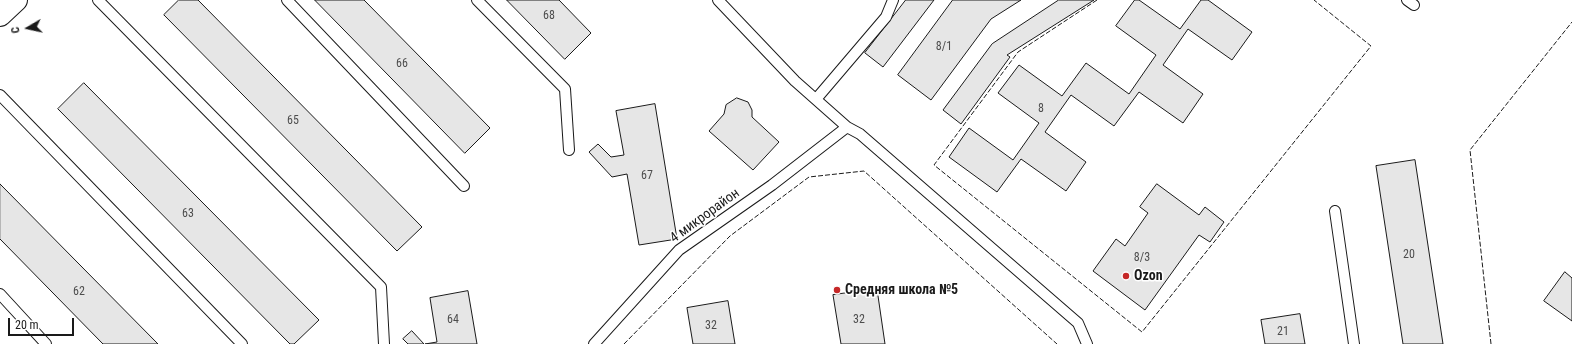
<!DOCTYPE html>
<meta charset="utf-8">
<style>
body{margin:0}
#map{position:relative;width:1572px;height:344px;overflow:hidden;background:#fff;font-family:"Roboto Condensed",sans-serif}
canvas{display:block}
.north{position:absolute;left:8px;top:8px;width:40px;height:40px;-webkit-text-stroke:3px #fff;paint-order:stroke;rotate:261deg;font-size:11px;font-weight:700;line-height:16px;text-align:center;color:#1a1a1a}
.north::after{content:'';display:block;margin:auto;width:14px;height:18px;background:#1a1a1a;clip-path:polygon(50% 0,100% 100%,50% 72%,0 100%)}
.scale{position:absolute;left:8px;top:318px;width:66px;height:18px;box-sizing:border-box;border:2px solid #1a1a1a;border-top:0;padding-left:5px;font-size:12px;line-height:14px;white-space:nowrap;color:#1a1a1a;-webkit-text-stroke:3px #fff;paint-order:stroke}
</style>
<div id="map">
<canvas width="1572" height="344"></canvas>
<div class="north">С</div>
<div class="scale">20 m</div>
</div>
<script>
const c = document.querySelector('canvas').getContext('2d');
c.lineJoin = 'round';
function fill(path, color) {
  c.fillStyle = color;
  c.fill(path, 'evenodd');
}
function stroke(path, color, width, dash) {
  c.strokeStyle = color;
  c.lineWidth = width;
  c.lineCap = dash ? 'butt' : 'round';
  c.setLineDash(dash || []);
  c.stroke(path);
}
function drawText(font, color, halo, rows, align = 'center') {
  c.font = font + ' "Roboto Condensed",sans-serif';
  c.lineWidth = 3;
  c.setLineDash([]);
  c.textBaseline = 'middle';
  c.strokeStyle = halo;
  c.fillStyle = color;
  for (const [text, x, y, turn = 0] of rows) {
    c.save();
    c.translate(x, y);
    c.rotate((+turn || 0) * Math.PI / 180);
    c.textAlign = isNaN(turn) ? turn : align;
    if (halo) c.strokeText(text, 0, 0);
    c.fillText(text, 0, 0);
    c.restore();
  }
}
const building = new Path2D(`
 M179,0H198L422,227L397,251L164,15Z
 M315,0H364L490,128L465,153Z
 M507,0H559L591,33L565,59Z
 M906,0H934L883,67L865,53Z
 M953,0H1021L991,19L931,100L898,75Z
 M1059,0H1094L1007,55L1010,57L961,124L943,110L992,44Z
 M1135,0H1139L1180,29L1201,0H1208L1252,32L1232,60L1188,29L1163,65L1203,94L1183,123L1139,92L1114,126L1071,95L1045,132L1086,162L1066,191L1021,159L997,192L949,157L969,128L1013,160L1039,123L998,93L1019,65L1062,96L1086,63L1129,94L1156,55L1116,26Z
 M84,83L319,320L294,344H290L58,109Z
 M737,98L748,102L752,110V117L779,142L753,170L709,131L724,114L726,105Z
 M655,104L677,239L639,245L627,174L612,177L589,152L598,144L611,157L624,155L616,111Z
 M1415,160L1443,344H1403L1376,166Z
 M0,184L158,344H103L0,239Z
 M1157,184L1199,215L1205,207L1224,222L1210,242L1199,235L1145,310L1093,271L1116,239L1125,246L1148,213L1140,207Z
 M1565,272L1572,278V321L1544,301Z
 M877,289L885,344H841L833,295Z
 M468,291L477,344H425L437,342L430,298Z
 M728,301L735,344H693L687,308Z
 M1300,314L1305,344H1265L1261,320Z
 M412,331L424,344H408L403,339Z`);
const lane = new Path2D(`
 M98,0L381,287L384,344
 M287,0L464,186
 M477,0L565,89L569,150
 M718,0L795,81L847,127L860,134L1078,323L1087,344
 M1407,0L1414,5
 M0,95L242,344
 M817,98L886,17L893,0
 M1335,211L1354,344
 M0,294L46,344
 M594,344L679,250L772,185L847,127`);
const secondary = new Path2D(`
 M0,15L16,0`);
const fence = new Path2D(`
 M1097,0L1018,52L934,165L1142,332L1371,46L1314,0
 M624,344L730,236L809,177L864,171L1057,344
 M1491,344L1470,150L1572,22`);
const markers = [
 [1126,276,4,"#c62828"],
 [837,290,4,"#c62828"]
];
const numberNames = [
 ["68",549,16],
 ["8/1",944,47],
 ["66",402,64],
 ["8",1041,109],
 ["65",293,121],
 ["67",647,176],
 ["63",188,214],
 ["20",1409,255],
 ["8/3",1142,258],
 ["62",79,292],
 ["64",453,320],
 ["32",859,320],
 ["32",711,326],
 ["21",1283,332]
];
const streetNames = [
 ["4 микрорайон",705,216,-36]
];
const poiNames = [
 ["Ozon",1134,276],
 ["Средняя школа №5",845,290]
];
fill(building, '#e6e6e6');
stroke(building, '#1a1a1a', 1);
stroke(lane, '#1a1a1a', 12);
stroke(secondary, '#1a1a1a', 24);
stroke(lane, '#fff', 10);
stroke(secondary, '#fff', 22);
stroke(fence, '#1a1a1a', 1, [5, 2]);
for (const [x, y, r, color] of markers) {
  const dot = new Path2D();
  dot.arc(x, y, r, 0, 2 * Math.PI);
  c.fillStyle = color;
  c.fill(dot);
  stroke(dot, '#fff', 1.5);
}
drawText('12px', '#4d4d4d', null, numberNames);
drawText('14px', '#1a1a1a', '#fff', streetNames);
drawText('bold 14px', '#1a1a1a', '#fff', poiNames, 'left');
</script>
